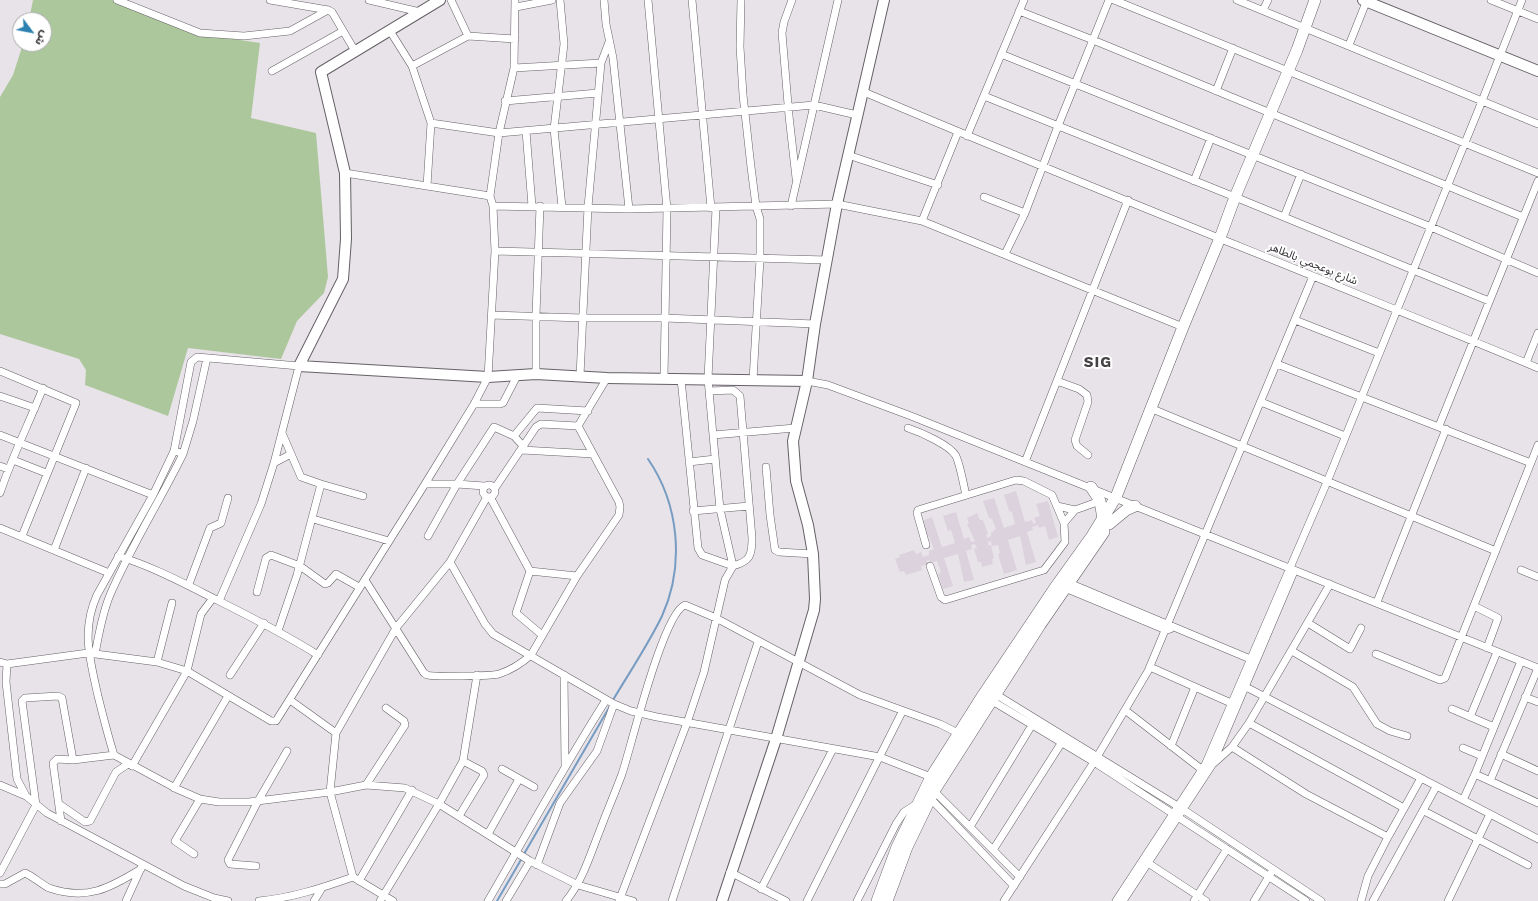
<!DOCTYPE html>
<meta charset="utf-8">
<style>
body{margin:0}
#map{position:relative;width:1538px;height:901px;overflow:hidden;background:#e8e3e9;font-family:"Work Sans","Noto Sans Arabic",sans-serif}
canvas{display:block}
.north{position:absolute;left:12px;top:12px;width:40px;height:40px;box-sizing:border-box;background:#fff;border:1px solid #adadad;border-radius:50%;rotate:122deg;font-size:11px;font-weight:700;line-height:16px;text-align:center;color:#333133}
.north::after{content:'';display:block;margin:auto;width:14px;height:18px;background:#2c81b1;clip-path:polygon(50% 0,100% 100%,50% 72%,0 100%)}
</style>
<div id="map">
<canvas width="1538" height="901"></canvas>
<div class="north">ش</div>
</div>
<script>
const c = document.querySelector('canvas').getContext('2d');
c.lineJoin = 'round';
function fill(path, color) {
  c.fillStyle = color;
  c.fill(path, 'evenodd');
}
function stroke(path, color, width, dash) {
  c.strokeStyle = color;
  c.lineWidth = width;
  c.lineCap = dash ? 'butt' : 'round';
  c.setLineDash(dash || []);
  c.stroke(path);
}
function drawText(font, color, halo, rows, align = 'center') {
  c.font = font + ' "Work Sans","Noto Sans Arabic",sans-serif';
  c.lineWidth = 4;
  c.setLineDash([]);
  c.textBaseline = 'middle';
  c.strokeStyle = halo;
  c.fillStyle = color;
  for (const [text, x, y, turn = 0] of rows) {
    c.save();
    c.translate(x, y);
    c.rotate((+turn || 0) * Math.PI / 180);
    c.textAlign = isNaN(turn) ? turn : align;
    if (halo) c.strokeText(text, 0, 0);
    c.fillText(text, 0, 0);
    c.restore();
  }
}
const built = new Path2D(`
 M1016,491L1025,522L1032,520L1033,524L1036,523L1034,518L1040,516L1036,504L1048,501L1058,537L1049,540L1045,526L1039,528L1038,525L1032,527L1033,530L1027,532L1036,562L1026,565L1020,536L1008,540L1017,570L1004,574L998,554L1000,553L998,545L992,546L991,541L988,542V545H991L994,558L992,559L993,564L982,567L981,562H978L974,549L977,548L975,544L971,545L972,549L966,551L974,580L964,582L958,554L944,558L953,586L943,589L938,574L941,572L937,561L930,563L929,560H927L928,564L921,566L922,570L906,575L904,571L900,572L895,559L900,557L899,555L914,550L916,554L921,552L923,557L929,555V551L934,549L929,537L927,535L922,521L932,517L942,547L955,543L951,530L948,531L943,516L956,512L964,539L969,537L971,542L975,541L967,524L969,523L967,518L977,513L980,520H983L988,534L986,535L987,538L991,536V533L996,529L992,519L989,518L983,501L994,498L1004,528L1015,524L1012,512L1009,511L1004,495Z`);
const green = new Path2D(`
 M33,0H113L194,33L260,43L251,118L316,133L328,277L324,293L297,321L281,359L188,348L168,416L85,385L86,370L79,359L0,334V97L13,75L23,44H44V20H29Z`);
const stream = new Path2D(`
 M613,700C629,673 648,645 662,616C685,565 679,504 648,459
 M524,854L610,706
 M497,901L522,858`);
const street = new Path2D(`
 M117,0L200,33L244,36L290,31L328,10
 M270,0L328,10L332,12L355,51
 M369,0L420,12
 M451,0L468,36
 M560,0L564,44L554,129L562,207
 M604,0L606,24L613,58L629,209
 M648,0L667,209L664,378
 M692,0L711,208
 M741,0L740,47L743,95L751,167L756,206L760,219V259L753,380
 M792,0L784,22L782,33L789,116L796,178
 M1114,0L1538,173
 M1237,0L1538,124
 M1491,0L1538,19
 M516,7L552,0
 M1263,10L1268,0
 M1019,11L1093,40L1523,217
 M390,31L412,66L431,123L427,186
 M1349,45L1367,0
 M1001,54L1431,227L1538,273
 M412,66L468,36L515,39
 M514,68L601,63
 M272,71L343,31
 M1216,91L1233,48
 M864,92C1087,187 1314,275 1538,368
 M984,96L1235,197L1489,301
 M505,101L598,93
 M431,123L499,133L814,105L857,115
 M526,131L532,206
 M967,136L1024,0
 M848,155L938,185
 M345,173L490,196
 M1194,181L1211,138
 M984,197L1025,213
 M493,206L629,209L837,204L922,221L1183,327
 M791,206L838,0
 M716,208L708,379L713,435L795,428
 M1284,217L1301,174
 M922,221L958,132
 M495,251L827,260
 M1005,254L1025,213L1058,126L1109,0
 M492,315L582,318H664L815,324
 M1295,320L1379,353
 M1526,363L1538,333
 M1277,364L1531,463
 M0,371L76,403L22,536
 M536,374V315L540,206
 M580,376L588,207L601,63L609,42
 M681,379L698,548L702,555L733,566L720,509L713,435
 M807,381L828,385L911,416L1538,668
 M1057,381L1079,389L1087,395L1088,402L1075,440L1077,446L1088,455
 M0,396L35,408
 M1261,402L1345,436
 M474,404H500L503,403L517,376
 M1150,408L1496,551
 M1439,426L1538,181
 M908,428C920,432 950,445 956,456C961,468 963,483 966,495
 M0,435L153,495
 M524,447L514,436L537,408L588,411
 M522,450L593,454
 M178,452L183,454L193,421L207,358
 M13,460L46,473
 M689,462L715,459
 M1025,462L1128,200
 M274,463L291,454
 M0,466L8,469
 M766,467L770,515L775,550L779,552L813,554
 M321,484L363,496
 M425,484H457L484,486
 M483 491a6 6 0 1 1 12 0a6 6 0 1 1-12 0Z
 M495,488L536,427L541,424L578,426L607,378
 M0,493C12,457 29,423 43,388
 M490,497L530,571L577,576
 M1057,506L1075,510
 M693,511L749,506
 M313,519L389,541
 M1064,523L1075,510L1100,501
 M0,528L109,573
 M428,536L457,484L494,427L514,436
 M926,545L917,513L918,510L1016,480L1024,481L1052,495L1064,523L1065,542L1044,570L945,600L941,597L930,566
 M54,550L86,468
 M118,556C154,567 185,584 219,601C253,618 286,635 318,655
 M450,562L485,624L493,634L614,704L631,711L657,717L880,757L931,777
 M1521,570L1538,577
 M530,571L516,613L542,635
 M365,580L424,673L427,675C433,677 493,676 499,674C511,670 522,663 531,655L577,576L619,515L620,507L619,502L578,426
 M1069,583L1255,661
 M189,584L210,528L221,523L228,498
 M1065,588L1166,630L1170,629
 M257,592L266,558L271,555L300,566L325,584L328,583L336,574L359,587
 M1377,602L1446,429
 M1474,606L1498,618L1487,648
 M1308,623L1350,649L1361,628
 M278,631L297,575L321,484L301,477L282,433
 M1292,651L1353,687L1377,724L1390,731L1407,736
 M95,654C99,634 102,614 110,595C131,546 160,501 183,454
 M1376,654L1440,680L1445,678L1538,445
 M0,662L7,664L88,653L157,662L187,671L271,721H276L425,484L474,404L488,377L495,251L493,206L490,196L499,133L514,68L515,0
 M157,662L172,603
 M7,664L6,682L17,779L26,796L47,813L184,886L214,898L228,901
 M1150,667L1231,703
 M230,675L264,623
 M564,675L565,765
 M1246,687L1538,839
 M992,692L1184,810L1321,901
 M1525,697L1538,702
 M989,699L1094,762L1306,901
 M290,700L336,733
 M1452,709L1494,727
 M1125,710L1205,772
 M1470,717L1497,652
 M1249,723L1404,808
 M1171,746L1195,687
 M1232,747L1306,794L1388,837L1421,778
 M1463,748L1482,756
 M1501,754L1538,771
 M114,755C108,736 103,716 98,696C90,660 81,630 97,595L153,495L174,451L191,362L197,357L299,366L274,463L261,504L219,601
 M1213,764L1232,747L1249,723L1330,584
 M132,766L187,671L201,614L213,598
 M502,769L534,787
 M1475,774L1521,661
 M1490,781L1538,668
 M0,785L26,796
 M366,785L405,725L404,721L386,708
 M174,788L228,696
 M934,791L1020,877
 M930,798L1014,886
 M1463,800L1475,774L1538,803
 M59,804L85,822L90,821L116,772L128,764
 M1424,811L1528,865
 M459,816L484,775L482,771L463,761
 M61,821L53,763L57,759L73,760L114,755L177,789L200,799L219,802H249L330,792L366,785L405,788L439,804L530,861L578,885L633,901
 M970,827L1032,725
 M488,834L519,779
 M993,850L1062,742
 M194,854L175,841L200,799
 M1148,863L1206,901
 M537,865L560,803L597,751L614,704
 M256,866L230,864L228,860L258,801L287,751
 M730,872L786,901
 M0,873L36,805L22,701L25,698L58,696L62,698L73,760
 M359,881L412,790
 M0,884H5L25,873C34,877 41,884 49,888C87,901 110,888 141,869
 M761,889L833,749
 M126,901L141,868
 M259,901C291,898 322,888 353,877
 M314,901L322,888
 M380,901L439,804L463,761L477,675
 M393,901L353,877L330,792L336,733L396,628L450,562L487,497
 M488,901C527,834 564,766 606,700
 M506,901L530,861
 M566,901C583,880 590,855 600,830C607,811 615,793 622,774C631,747 663,613 685,605L716,618L860,695L940,724L958,733
 M619,901L687,723L704,672L725,580L733,566C750,561 752,556 752,538L740,396L733,390L710,391
 M672,901L758,642
 M807,901L902,712
 M857,901L896,824L904,812L918,803
 M1004,901L1094,762L1148,671L1313,276
 M1116,901L1205,765L1327,482L1482,101L1522,0
 M1123,901L1212,765L1293,574L1291,567
 M1194,901L1227,849
 M1254,901L1271,873
 M1361,901L1368,876L1388,837
 M1373,901L1436,787
 M1448,901L1490,814`);
const secondary = new Path2D(`
 M440,0L321,72L345,173L346,239L343,279L299,366L488,377L536,374L607,378L807,381
 M1363,0L1538,71
 M722,901L776,739L814,610L815,599L813,554L808,525L796,481L793,441L807,381L815,324L837,204L884,0`);
const primary = new Path2D(`
 M1091,487L1100,501L1103,519
 M1109,524L1126,510L1135,506
 M877,901L897,847L931,777L983,695L1054,589L1092,536L1116,497L1183,327L1220,238L1235,197L1297,50L1315,0
 M887,901L907,847L934,791L1040,625L1104,532`);
const streetNames = [
 ["شارع بوعجمي بالطاهر",1313,264,22]
];
const districtNames = [
 ["SIG",1098,363]
];
fill(built, '#dcd2dd');
fill(green, '#adc79d');
stroke(stream, '#779cc2', 2);
stroke(street, '#656166', 8);
stroke(secondary, '#656166', 12);
stroke(primary, '#656166', 12);
stroke(street, '#fff', 7);
stroke(secondary, '#fff', 10);
stroke(primary, '#fff', 11);
drawText('11px', '#333133', '#fff', streetNames);
c.letterSpacing = '1px';
drawText('bold 15px', '#464246', '#fff', districtNames);
c.letterSpacing = '0px';
</script>
